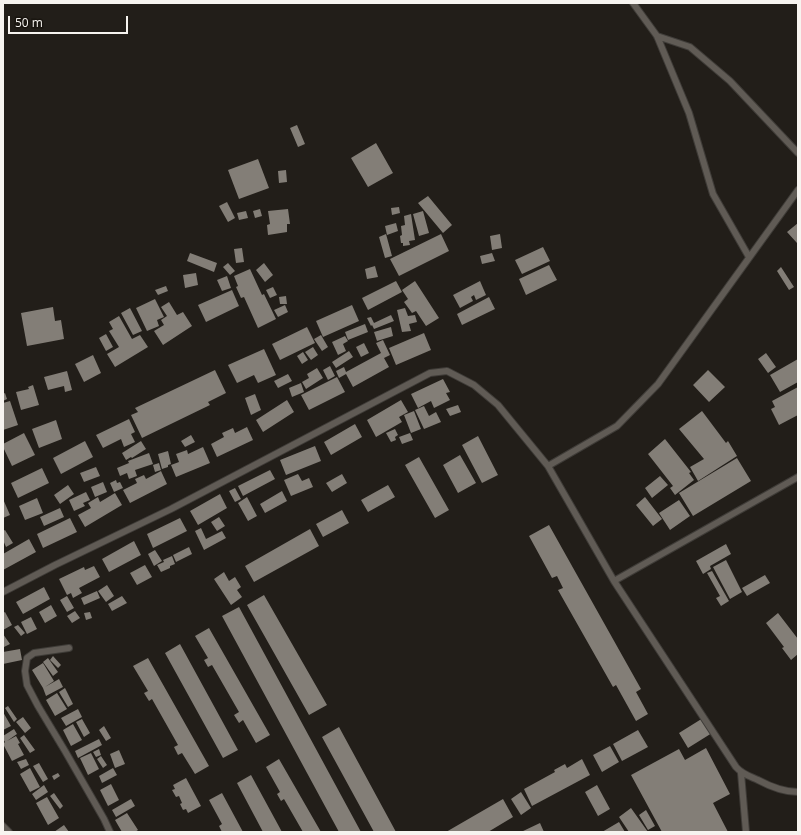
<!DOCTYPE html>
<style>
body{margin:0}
#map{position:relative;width:801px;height:835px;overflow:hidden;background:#221e19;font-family:"Open Sans",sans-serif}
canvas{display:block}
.frame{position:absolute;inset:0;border:4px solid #f7f4f0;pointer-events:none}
.scale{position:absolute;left:8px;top:16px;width:120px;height:18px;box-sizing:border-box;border:2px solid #f7f4f0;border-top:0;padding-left:5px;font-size:12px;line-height:14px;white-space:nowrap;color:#f7f4f0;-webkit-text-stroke:3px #191510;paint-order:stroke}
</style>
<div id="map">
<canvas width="801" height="835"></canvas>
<div class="frame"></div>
<div class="scale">50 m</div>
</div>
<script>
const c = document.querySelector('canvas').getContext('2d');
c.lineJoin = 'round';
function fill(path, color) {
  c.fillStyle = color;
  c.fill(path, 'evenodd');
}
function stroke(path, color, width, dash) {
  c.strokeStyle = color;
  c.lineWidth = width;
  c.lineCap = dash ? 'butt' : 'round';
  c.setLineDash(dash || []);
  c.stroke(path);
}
const building = new Path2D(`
 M297,125L305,144L298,147L290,128Z
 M376,143L393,173L368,187L351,158Z
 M258,159L269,188L239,199L228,170Z
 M286,170L287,182L279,183L278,171Z
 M428,196L452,225L443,233L418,203Z
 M227,202L235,218L228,222L219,206Z
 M399,207L400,213L392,215L391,208Z
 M260,209L262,216L255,218L253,211Z
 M288,209L290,224H287V232L268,235L267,225L270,224L268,211Z
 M246,211L248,218L239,220L237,213Z
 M423,211L429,233L419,236L413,214Z
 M411,214L415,240L409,241L410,245L403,246V243H401L400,236L402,235L401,226L405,225L404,216Z
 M396,223L398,231L387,235L385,226Z
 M798,223V242L797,243L787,232Z
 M386,234L392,256L385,258L379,237Z
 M441,234L449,251L399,276L390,259Z
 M500,234L502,248L492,250L490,236Z
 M543,247L550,261L522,274L515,260Z
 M242,248L244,262L236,263L234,249Z
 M190,253L217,263L214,272L187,261Z
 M492,253L495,261L482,264L480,256Z
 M228,263L235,271L230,275L223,267Z
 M264,263L273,275L265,282L256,270Z
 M549,265L557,280L526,295L519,279Z
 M375,266L378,277L367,279L365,269Z
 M781,267L794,287L789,290L777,271Z
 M250,269L262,295L264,294L276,319L258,328L244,297L241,298L236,287L238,286L234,276Z
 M196,273L198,285L185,288L183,275Z
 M227,276L231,288L222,291L217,280Z
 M396,281L402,292L368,310L362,298Z
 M415,281L439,318L426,326L416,311L412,313L404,302L408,299L402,290Z
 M480,281L486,295L476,300L474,295L471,297L473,301L460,308L453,295Z
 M166,286L168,291L158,295L155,290Z
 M273,287L277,295L270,298L266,290Z
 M232,290L239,306L206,322L198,305Z
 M286,296L287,304H280L279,297Z
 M489,297L495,309L462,325L457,314Z
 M155,299L164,317L157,320L159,326L147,331L136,308Z
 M169,302L177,315L183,312L192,326L163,345L154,331L164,325L161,320L167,316L161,307Z
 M285,305L288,312L278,317L274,310Z
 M352,305L359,321L323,337L316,321Z
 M53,307L55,321L61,320L64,339L27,346L21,313Z
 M130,308L142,331L133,335L121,313Z
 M405,308L408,316L415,315L417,322L409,324L411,331L402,332L397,310Z
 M391,315L394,321L374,329L372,325L371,326L367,318L371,317L374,323Z
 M119,316L132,339L140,335L148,347L115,367L107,354L119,347L109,331L113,329L109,322Z
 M365,324L368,332L348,340L345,332Z
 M307,327L315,343L280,360L272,344Z
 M391,327L393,336L377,341L374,332Z
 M424,333L431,350L396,365L389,348Z
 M106,334L113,347L106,351L99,338Z
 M321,335L328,347L322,351L314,339Z
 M345,336L348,341L343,344L346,351L338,355L332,342Z
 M383,340L390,355L384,358L389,367L353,387L346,374L339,378L336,371L344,367L346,372L381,353L376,343Z
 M364,343L369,353L361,357L356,347Z
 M313,347L318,355L311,360L305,352Z
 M264,349L276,375L258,383L254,375L237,383L228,365Z
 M349,351L353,357L336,368L332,362Z
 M303,352L308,360L302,364L297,356Z
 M766,353L776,367L768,373L758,359Z
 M93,355L101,373L84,382L75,364Z
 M798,359V382L780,392L770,375Z
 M330,366L335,376L328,380L323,370Z
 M317,368L323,378L306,389L302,382L309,378L307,374Z
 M215,370L226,393L208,402L210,405L142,438L131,415L138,412L135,408Z
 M708,370L725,387L709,402L693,385Z
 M67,371L72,390L65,392L64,386L48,390L44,377Z
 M288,374L292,381L278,388L274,381Z
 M337,377L345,392L309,410L301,395Z
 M443,379L450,392L446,393L450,400L434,408L431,401L418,408L411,394Z
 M301,383L304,392L292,397L289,388Z
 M33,385L39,405L21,410L16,392L29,389L28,387Z
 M798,387V415L779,425L771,409L775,407L772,401Z
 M5,393L7,399L3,401V394Z
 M255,394L261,410L251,415L245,398Z
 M287,400L294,412L263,432L256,420Z
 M401,400L408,412L399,417L402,422L376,437L367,420Z
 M10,401L18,425L3,430V403Z
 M458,405L461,412L450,416L446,409Z
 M424,406L429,416L436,412L441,422L424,429L415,410Z
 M414,411L421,429L411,433L404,415Z
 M702,411L726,443L728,441L737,456L698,481L690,467L704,459L679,429Z
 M129,419L135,432L131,434L135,442L124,447L121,439L103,448L96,435Z
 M56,420L62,439L39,448L32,429Z
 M355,424L362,437L331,455L324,442Z
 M247,427L253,440L217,457L211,444L224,437L222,433L233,428L235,433Z
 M395,429L398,435L395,437L396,440L391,442L386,433Z
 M24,433L35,455L12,466L3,447V444Z
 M410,433L413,440L402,444L399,437Z
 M191,435L195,442L185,447L181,441Z
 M478,436L498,475L482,483L462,445Z
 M665,439L691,472L689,473L694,480L675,495L670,488L673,486L648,454Z
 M85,441L93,457L61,474L53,458Z
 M141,441L146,449L132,458L131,457L126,460L122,453Z
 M315,446L321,461L286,475L280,460Z
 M203,447L210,463L176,477L171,465L179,462L176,454L187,450L188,454Z
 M168,451L171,464L168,465V467L162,469L158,454Z
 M149,453L153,464L135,470L137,476L129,479L127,473L120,476L117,468L129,463L128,461Z
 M460,455L476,483L458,493L443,465Z
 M419,457L449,510L435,518L405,465Z
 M737,458L751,481L693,516L679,493Z
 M159,463L161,470L155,472L153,465Z
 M96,467L100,476L84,482L80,473Z
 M42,468L49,483L18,498L11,483Z
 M270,470L275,479L243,496L238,486Z
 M161,471L167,484L130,503L123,490L137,483L135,479L144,475L146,479Z
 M298,474L302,481L309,478L313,487L291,496L284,480Z
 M342,474L347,483L332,492L326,483Z
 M660,476L668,485L652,498L645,488Z
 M116,480L117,483L120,482L123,488L114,492L110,483Z
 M103,482L107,492L95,497L91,487Z
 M68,485L74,494L60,504L54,495Z
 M388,485L395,497L368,512L361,500Z
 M235,488L241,499L235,502L229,491Z
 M282,491L287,501L265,513L260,504Z
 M86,492L90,500L83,503L85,506L74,511L69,500Z
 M115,493L122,505L85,527L78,515L91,508L88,503L98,497L100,502Z
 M220,494L227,508L198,525L190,511Z
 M247,497L257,516L248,521L238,503Z
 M645,497L662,519L653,526L636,505Z
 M37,498L43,513L25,520L19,506Z
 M3,499L10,515L3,518Z
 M679,500L690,516L670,530L659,513Z
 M60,508L64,517L44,526L40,517Z
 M342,510L349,523L323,537L316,524Z
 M219,517L225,526L217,531L211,522Z
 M70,518L77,532L43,548L37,534Z
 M180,518L187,531L153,548L147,534Z
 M549,525L641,689L636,692L648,714L636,721L616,685L613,687L558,590L563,588L557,576L552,578L529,536Z
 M201,528L206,539L222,531L226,538L204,550L195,531Z
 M310,529L319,546L254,582L245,566Z
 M5,530L13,543L6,547L3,540V531Z
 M29,539L36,552L3,570V554Z
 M134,541L141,555L109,572L102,559Z
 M726,544L731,554L710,566L711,569L703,574L696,561Z
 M189,547L192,554L176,562L173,555Z
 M155,550L162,561L154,566L148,554Z
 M172,556L175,564L170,566V568L161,572L157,565L164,562L163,560Z
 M726,560L742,592L730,599L713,567Z
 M145,565L152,577L137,585L130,573Z
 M94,566L100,577L79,588L82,593L73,598L71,593L67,595L59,579L84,567L85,570Z
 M712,571L729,601L721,606L716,598L720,596L707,573Z
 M224,572L229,581L235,577L241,587L237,590L242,597L231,605L214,579Z
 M765,575L770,583L747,596L742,588Z
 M107,585L114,596L106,602L98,591Z
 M44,587L50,599L23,614L16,602Z
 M97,591L100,598L84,605L81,598Z
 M264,595L327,705L309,715L247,605Z
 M67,596L74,608L67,612L60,600Z
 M122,596L127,603L112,611L108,604Z
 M51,605L57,616L45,623L39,612Z
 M239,607L361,832H339L222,616Z
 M75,611L80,618L72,623L67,616Z
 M5,612L12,625L3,630V613Z
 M90,612L92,618L86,620L84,613Z
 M778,613L798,639V654L791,660L782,648L784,647L766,623Z
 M31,617L37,629L27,634L21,622Z
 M18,625L25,633L21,636L14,627Z
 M209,628L270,735L256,743L243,720L239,723L234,715L239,712L212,665L208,667L204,660L208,658L195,636Z
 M3,634L10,644L4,647L3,645Z
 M180,644L238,750L223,758L165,653Z
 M20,649L22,660L3,664V652Z
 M53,656L61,665L58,668L50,660Z
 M48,658L58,672L53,676L43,662Z
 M148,658L209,766L195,774L182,753L178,755L174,747L178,745L152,699L149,701L144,693L148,691L133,666Z
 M43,663L54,681L45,687L59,679L63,687L46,696L43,688L32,670Z
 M65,688L73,704L68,707L59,692Z
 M57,693L67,709L55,716L46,700Z
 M8,706L17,719L14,722L5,708Z
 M78,709L82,717L66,726L61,718Z
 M3,712L11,726L3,730Z
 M23,717L31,728L25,733L16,722Z
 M703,718L712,733L688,748L679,733Z
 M82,719L90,733L84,737L76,722Z
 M73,724L82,740L71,746L63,730Z
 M104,726L111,738L106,741L99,730Z
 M339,727L396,832H374L322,737Z
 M14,729L17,734L7,741L16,736L20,743L18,744L24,755L12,761L3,744L5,742L3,739V736Z
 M638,730L648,747L622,761L613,744Z
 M24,735L35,750L30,753L20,738Z
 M99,739L102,745L78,758L75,751Z
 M610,746L619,762L602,772L593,755Z
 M706,748L730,794L713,803L728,832H662L631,775L679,749L685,760Z
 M99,749L101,755L96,757L93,752Z
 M119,750L125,764L115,768L110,754Z
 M91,753L99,769L88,775L80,758Z
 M101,756L107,765L103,768L97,759Z
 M26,759L29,765L21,769L17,762Z
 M279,759L321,832H303L284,799L281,801L277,794L280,792L266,767Z
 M582,759L590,775L532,806L524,789L555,772L554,770L565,764L567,768Z
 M39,763L48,779L43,782L33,766Z
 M30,768L40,787L30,792L20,774Z
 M113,768L117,775L102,783L99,776Z
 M58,773L60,776L54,780L52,776Z
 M251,775L282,832H263L237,783Z
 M186,778L201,806L188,813L186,809L183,810L180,804L182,803L179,796L176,797L172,790L175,789L173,785Z
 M111,784L119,800L108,806L100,790Z
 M44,785L48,792L36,800L32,794Z
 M597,785L610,809L598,816L585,792Z
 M521,792L531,808L521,815L511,799Z
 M54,793L63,806L60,809L50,796Z
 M222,793L243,832H226V831L222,832L219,826L222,824L209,800Z
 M47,797L59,818L48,825L36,803Z
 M131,799L135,806L116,817L112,810Z
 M503,799L513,817L488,832H446Z
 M631,808L648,832H629L619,817Z
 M646,810L655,826L648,830L639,815Z
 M127,813L138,830L135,832H122L115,820Z
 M619,822L625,832H602Z
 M540,823L544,832H521Z
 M64,825L69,832H54Z`);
const lane = new Path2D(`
 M633,3L657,36L689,113L713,194L749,257
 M657,36L690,47L730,81L798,153
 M548,466L617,426L658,384L798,190
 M614,581L798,477
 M3,592L55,565L171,509L430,373L447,371L474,385L498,405L548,466L614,581L736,767C742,774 749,776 758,780C771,787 783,792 798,792
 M69,648L34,653L27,658L25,671L27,685L38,706L65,751L104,819L110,832
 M741,773L746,832
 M3,826L9,832`);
fill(building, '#837e77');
stroke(lane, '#3f3c38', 8);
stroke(lane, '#605b55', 6);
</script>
